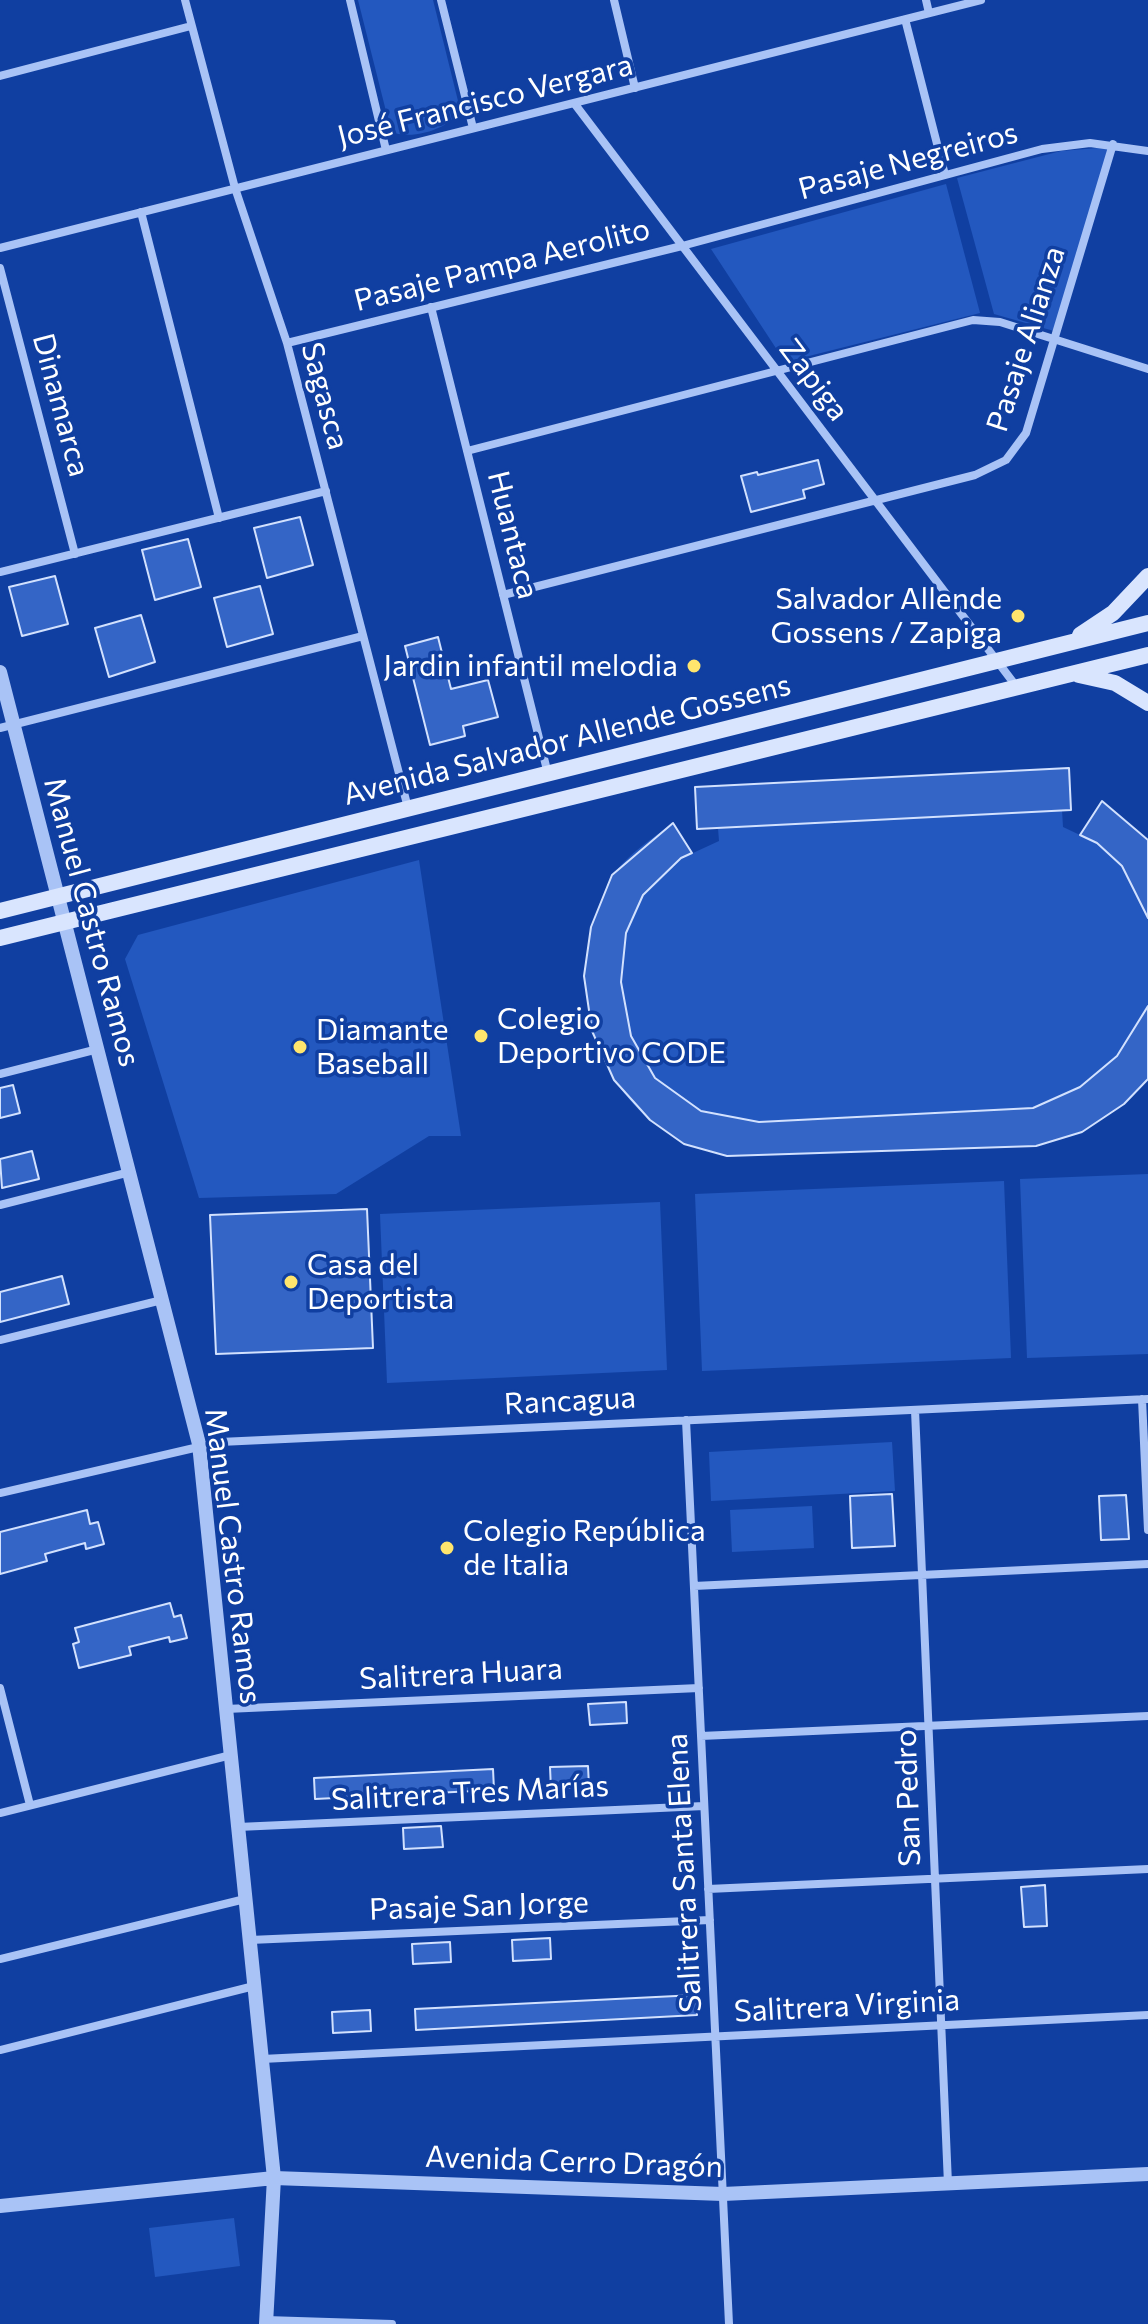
<!DOCTYPE html>
<meta charset="utf-8">
<style>
body{margin:0}
canvas{display:block;background:#103fa1}
</style>
<canvas width="1148" height="2324"></canvas>
<script>
const c = document.querySelector('canvas').getContext('2d');
c.lineJoin = 'round';
function fill(path, color) {
  c.fillStyle = color;
  c.fill(path, 'evenodd');
}
function stroke(path, color, width, dash) {
  c.strokeStyle = color;
  c.lineWidth = width;
  c.lineCap = dash ? 'butt' : 'round';
  c.setLineDash(dash || []);
  c.stroke(path);
}
function drawText(font, color, halo, rows, align = 'center') {
  c.font = font + ' Commissioner,sans-serif';
  c.lineWidth = 7;
  c.setLineDash([]);
  c.textBaseline = 'middle';
  c.strokeStyle = halo;
  c.fillStyle = color;
  for (const [text, x, y, turn = 0] of rows) {
    c.save();
    c.translate(x, y);
    c.rotate((+turn || 0) * Math.PI / 180);
    c.textAlign = isNaN(turn) ? turn : align;
    if (halo) c.strokeText(text, 0, 0);
    c.fillText(text, 0, 0);
    c.restore();
  }
}
const green = new Path2D(`
 M358,0H433L459,105C459,128 408,142 391,131Z
 M1110,147L1054,331L994,314L957,178L1061,151Z
 M946,184L980,313L785,362L711,249Z
 M1069,768L1071,810H1062L1063,827L1080,835L1102,801L1148,840V1079C1113,1116 1085,1131 1036,1146L727,1156C699,1148 673,1140 650,1120C587,1066 571,978 601,903C605,894 607,882 613,875C628,854 653,838 673,823L693,853L719,841L718,828L697,829L695,787Z
 M419,860L461,1136H429L336,1194L199,1198L125,959L138,935Z
 M1148,1174V1354L1027,1358L1020,1179Z
 M1004,1181L1011,1358L702,1371L695,1194Z
 M660,1202L667,1370L387,1383L380,1214Z
 M892,1442L895,1491L711,1501L709,1452Z
 M812,1506L814,1548L732,1552L730,1510Z
 M234,2218L240,2266L155,2277L149,2228Z`);
const building = new Path2D(`
 M818,460L824,484L803,490L805,498L751,512L741,476L757,472L758,475Z
 M300,517L313,565L267,578L254,528Z
 M188,539L201,587L155,600L142,550Z
 M55,576L68,624L22,636L9,587Z
 M260,586L273,634L227,647L214,598Z
 M141,615L155,662L109,677L95,628Z
 M438,637L451,689L488,680L498,717L463,726L465,736L430,745L405,646Z
 M1069,768L1071,810L697,829L695,787Z
 M1102,801L1148,840V918L1122,866L1097,843L1080,835Z
 M673,823L692,853L681,858L643,895L626,933L621,982L631,1036L655,1078L701,1111L759,1122L1033,1108L1080,1087L1117,1056L1148,1006V1079L1124,1104L1082,1132L1036,1146L727,1156L684,1144L650,1120L614,1080L592,1031L584,976L591,927L612,875Z
 M13,1085L20,1113L0,1118V1088Z
 M32,1151L39,1179L2,1188L0,1159Z
 M367,1209L373,1348L216,1354L210,1215Z
 M62,1276L69,1304L0,1322V1292Z
 M892,1494L895,1546L852,1548L850,1496Z
 M1126,1495L1129,1539L1101,1540L1099,1496Z
 M87,1510L90,1524L98,1522L104,1544L86,1549L85,1543L45,1554L47,1561L0,1574V1532Z
 M170,1603L174,1617L181,1615L187,1638L170,1642L169,1637L129,1647L131,1655L79,1668L73,1644L79,1642L75,1628Z
 M626,1702L627,1723L590,1725L588,1704Z
 M588,1766L589,1786L551,1789L550,1767Z
 M493,1769L494,1790L315,1799L314,1778Z
 M441,1826L443,1847L404,1849L403,1828Z
 M1045,1885L1047,1926L1024,1927L1021,1887Z
 M550,1938L551,1959L513,1961L512,1940Z
 M450,1942L451,1962L413,1964L412,1944Z
 M696,1995L697,2015L416,2030L415,2009Z
 M370,2010L371,2031L333,2033L332,2012Z`);
const minor = new Path2D(`
 M185,0L235,188L287,343L408,808
 M350,0L386,150
 M441,0L473,128
 M614,0L635,88
 M926,0L929,13
 M905,19L945,175
 M0,76L191,26
 M574,103L1016,686
 M141,212L219,518
 M0,248L981,0
 M0,268L75,554
 M431,307L548,774
 M287,343L682,246L1042,149L1090,143L1148,151
 M467,451L973,320L1000,322L1148,369
 M0,572L326,491
 M503,595L975,475L1006,460L1026,433L1113,144
 M0,728L363,636
 M0,1074L98,1049
 M0,1205L130,1172
 M0,1340L162,1300
 M1142,1399L1148,1530
 M915,1410L948,2184
 M686,1420L729,2324
 M0,1493L220,1442L1148,1399
 M694,1586L1148,1564
 M0,1688L30,1805
 M226,1709L699,1688
 M701,1736L1148,1716
 M0,1813L231,1755
 M238,1827L704,1806
 M708,1889L1148,1869
 M250,1940L710,1920
 M0,1959L245,1899
 M0,2050L254,1986
 M262,2059L1148,2015
 M266,2320L392,2324`);
const tertiary = new Path2D(`
 M0,672L199,1444L274,2178L266,2324
 M0,2206L274,2178L723,2194L1148,2174`);
const secondary = new Path2D(`
 M1080,635L1113,613L1148,576
 M1079,675L1115,683L1148,703
 M0,911L1148,623
 M0,938L1148,655`);
const markers = [
 [1018,616,8,"#ffe56d"],
 [694,666,8,"#ffe56d"],
 [481,1036,8,"#ffe56d"],
 [300,1047,8,"#ffe56d"],
 [291,1282,8,"#ffe56d"],
 [447,1548,8,"#ffe56d"]
];
const streetNames = [
 ["José Francisco Vergara",485,101,-14],
 ["Pasaje Negreiros",908,161,-15],
 ["Pasaje Pampa Aerolito",502,265,-14],
 ["Pasaje Alianza",1026,339,-72],
 ["Zapiga",814,380,53],
 ["Sagasca",325,396,75],
 ["Dinamarca",61,405,75],
 ["Huantaca",513,535,76],
 ["Avenida Salvador Allende Gossens",567,740,-14],
 ["Manuel Castro Ramos",92,922,75],
 ["Rancagua",570,1401,-3],
 ["Manuel Castro Ramos",233,1556,83],
 ["Salitrera Huara",461,1674,-3],
 ["Salitrera Tres Marías",470,1793,-3],
 ["San Pedro",908,1798,-92],
 ["Salitrera Santa Elena",684,1873,-93],
 ["Pasaje San Jorge",479,1906,-2],
 ["Salitrera Virginia",847,2006,-3],
 ["Avenida Cerro Dragón",574,2162,2]
];
const poiNames = [
 ["Salvador Allende",1002,599,"right"],
 ["Gossens / Zapiga",1002,633,"right"],
 ["Jardin infantil melodia",678,666,"right"],
 ["Colegio",497,1019],
 ["Deportivo CODE",497,1053],
 ["Diamante",316,1030],
 ["Baseball",316,1064],
 ["Casa del",307,1265],
 ["Deportista",307,1299],
 ["Colegio República",463,1531],
 ["de Italia",463,1565]
];
fill(green, '#2358bf');
fill(building, '#3465c6');
stroke(building, '#d2e1fe', 2);
stroke(minor, '#a9c3f6', 8);
stroke(tertiary, '#a9c3f6', 14);
stroke(secondary, '#d9e5fe', 16);
for (const [x, y, r, color] of markers) {
  const dot = new Path2D();
  dot.arc(x, y, r, 0, 2 * Math.PI);
  c.fillStyle = color;
  c.fill(dot);
  stroke(dot, '#103fa1', 3);
}
drawText('30px', '#fff', '#103fa1', streetNames);
drawText('30px', '#fff', '#103fa1', poiNames, 'left');
</script>
